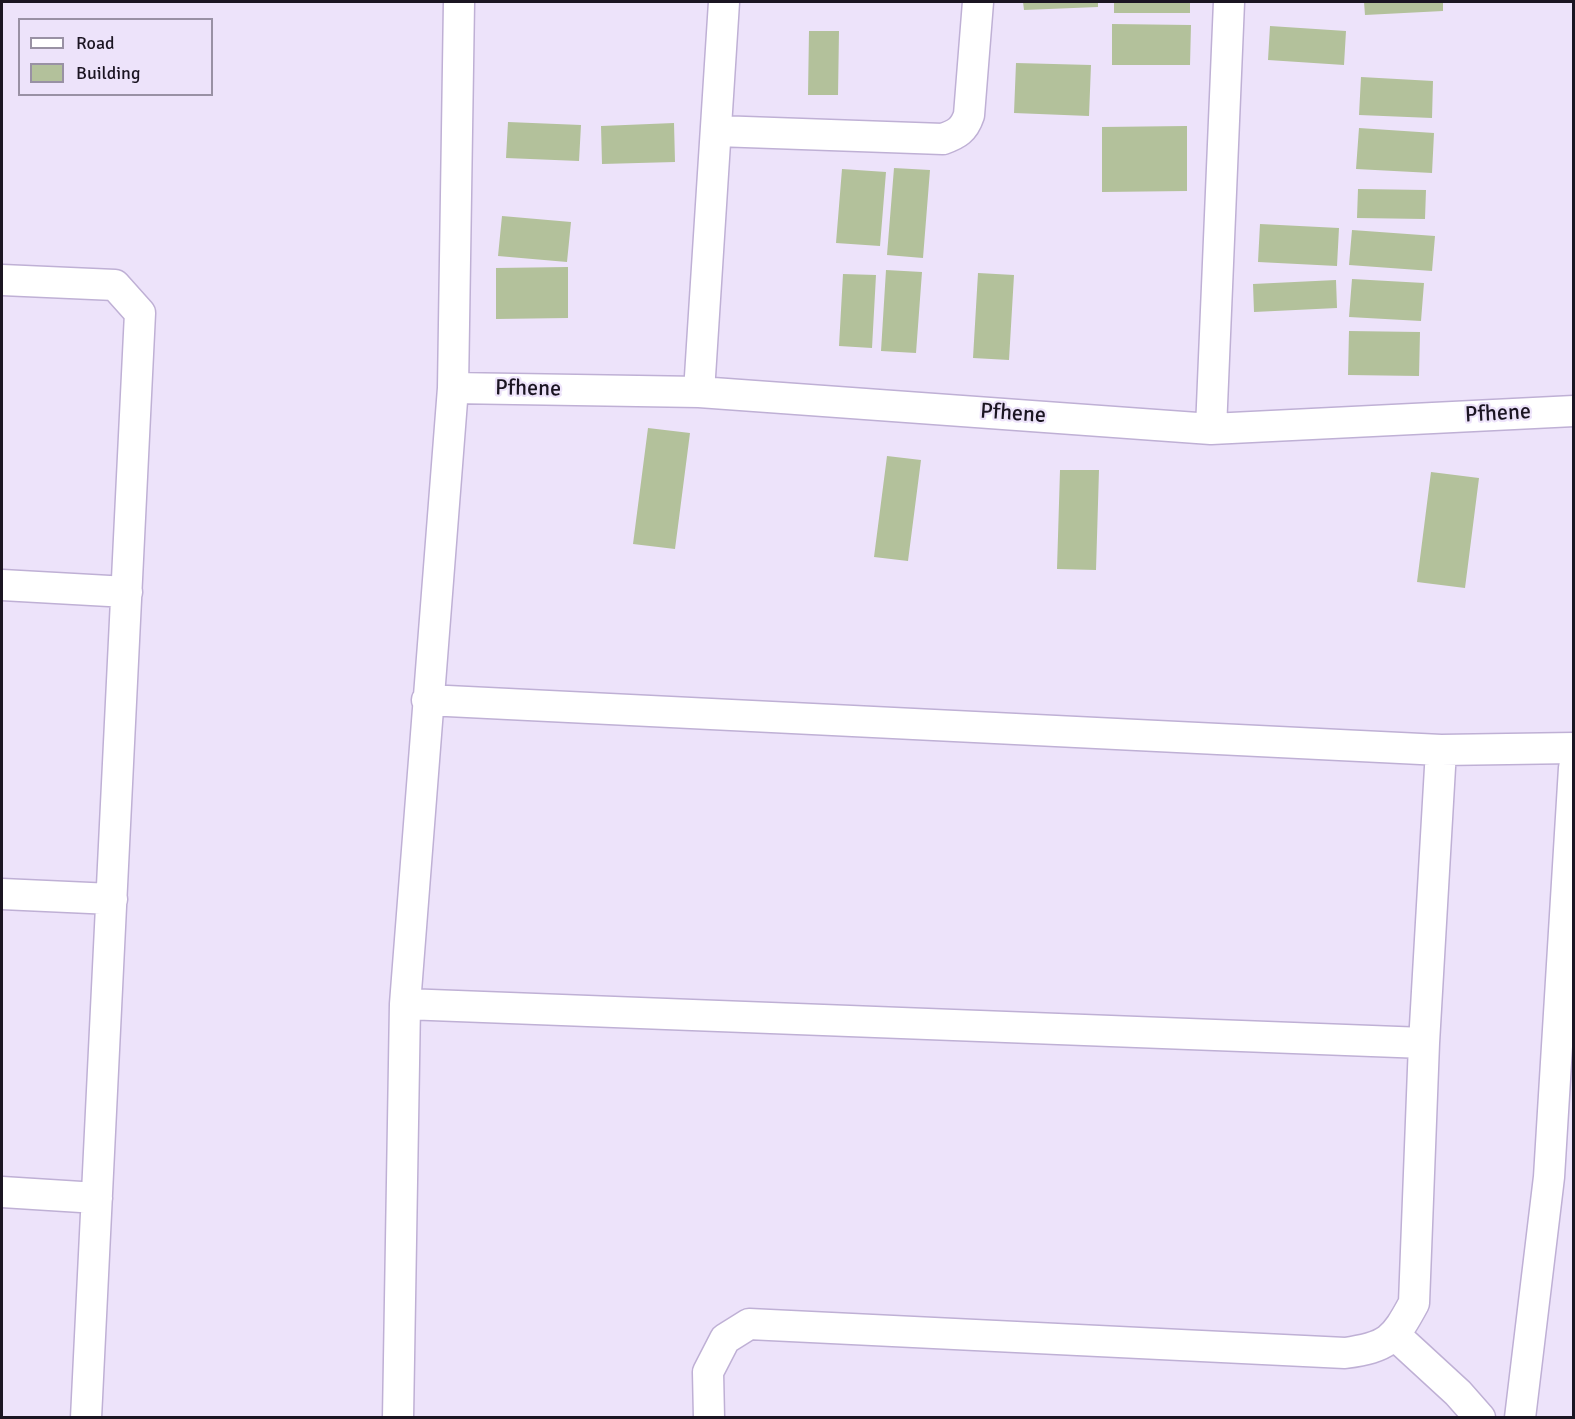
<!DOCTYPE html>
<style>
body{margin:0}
#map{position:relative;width:1575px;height:1419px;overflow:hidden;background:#ede3fa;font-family:Signika,sans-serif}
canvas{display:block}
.frame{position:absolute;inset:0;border:3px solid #1b1522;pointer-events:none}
.legend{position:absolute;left:18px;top:18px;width:195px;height:78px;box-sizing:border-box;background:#ede3fa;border:2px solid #9991a4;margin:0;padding:8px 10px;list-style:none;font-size:18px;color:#1b1522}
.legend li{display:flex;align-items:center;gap:12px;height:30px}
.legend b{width:30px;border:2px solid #9991a4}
</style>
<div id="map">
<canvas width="1575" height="1419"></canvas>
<div class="frame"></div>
<ul class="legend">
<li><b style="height:8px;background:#fff"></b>Road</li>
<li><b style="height:16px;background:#b3c19b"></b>Building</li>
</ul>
</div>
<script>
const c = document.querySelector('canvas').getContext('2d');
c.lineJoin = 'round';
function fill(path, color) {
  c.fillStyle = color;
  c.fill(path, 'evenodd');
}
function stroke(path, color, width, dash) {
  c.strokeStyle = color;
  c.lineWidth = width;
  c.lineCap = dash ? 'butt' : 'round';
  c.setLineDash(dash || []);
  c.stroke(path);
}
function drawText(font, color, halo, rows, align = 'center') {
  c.font = font + ' Signika,sans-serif';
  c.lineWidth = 4.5;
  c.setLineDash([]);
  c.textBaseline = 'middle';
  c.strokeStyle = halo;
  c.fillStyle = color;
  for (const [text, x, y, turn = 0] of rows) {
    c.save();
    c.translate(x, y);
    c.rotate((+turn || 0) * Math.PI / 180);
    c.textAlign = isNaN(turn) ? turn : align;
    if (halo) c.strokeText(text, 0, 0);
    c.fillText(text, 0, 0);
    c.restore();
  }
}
const building = new Path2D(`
 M1023,2H1098V7L1024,10Z
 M1114,2H1190V13H1114Z
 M1364,2H1443V11L1365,15Z
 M1112,24L1191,25L1190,65H1112Z
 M1270,26L1346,31L1344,65L1268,60Z
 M809,31H839L838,95H808Z
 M1016,63L1091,65L1089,116L1014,113Z
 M1361,77L1433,81L1432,118L1359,115Z
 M508,122L581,125L579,161L506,158Z
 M674,123L675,162L602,164L601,126Z
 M1187,126V191L1102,192V127Z
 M1359,128L1434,133L1432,173L1356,169Z
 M894,168L930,170L923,258L887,255Z
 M842,169L886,172L880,246L836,243Z
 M1358,189L1426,190L1425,219L1357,218Z
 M502,216L571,222L567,262L498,256Z
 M1260,224L1339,228L1337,266L1258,262Z
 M1352,230L1435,236L1432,271L1349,265Z
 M568,267V318L496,319V268Z
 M886,270L922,272L916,353L881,351Z
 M978,273L1014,275L1009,360L973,358Z
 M843,274L876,275L872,348L839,346Z
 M1352,279L1424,283L1421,321L1349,317Z
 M1336,280L1337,308L1254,312L1253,284Z
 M1349,331L1420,332L1419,376L1348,375Z
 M648,428L690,433L675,549L633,544Z
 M887,456L921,460L908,561L874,557Z
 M1060,470H1099L1096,570L1057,569Z
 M1431,472L1479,478L1465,588L1417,582Z`);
const minor = new Path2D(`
 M717,131L943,139C957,134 964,130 969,115L978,2
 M2,280L115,285L140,313L86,1418
 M453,388L699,392L1211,429L1574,411
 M699,392L724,2
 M1211,429L1229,2
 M2,585L127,592
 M427,700L1441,750L1574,748
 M2,894L112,899
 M405,1004L1424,1043
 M2,1192L97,1198
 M1396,1336L1458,1393L1480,1418
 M398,1418L405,1004L453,388L459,2
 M709,1418L708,1372L725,1339L749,1324L1345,1353C1388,1347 1394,1340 1414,1303L1424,1043L1441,750
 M1520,1418L1549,1177L1574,768`);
const streetNames = [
 ["Pfhene",528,389,1],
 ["Pfhene",1013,414,4],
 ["Pfhene",1498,414,-3]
];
fill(building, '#b3c19b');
stroke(minor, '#bfb0d5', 33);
stroke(minor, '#fff', 30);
drawText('22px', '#1b1522', '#ede3fa', streetNames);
</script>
